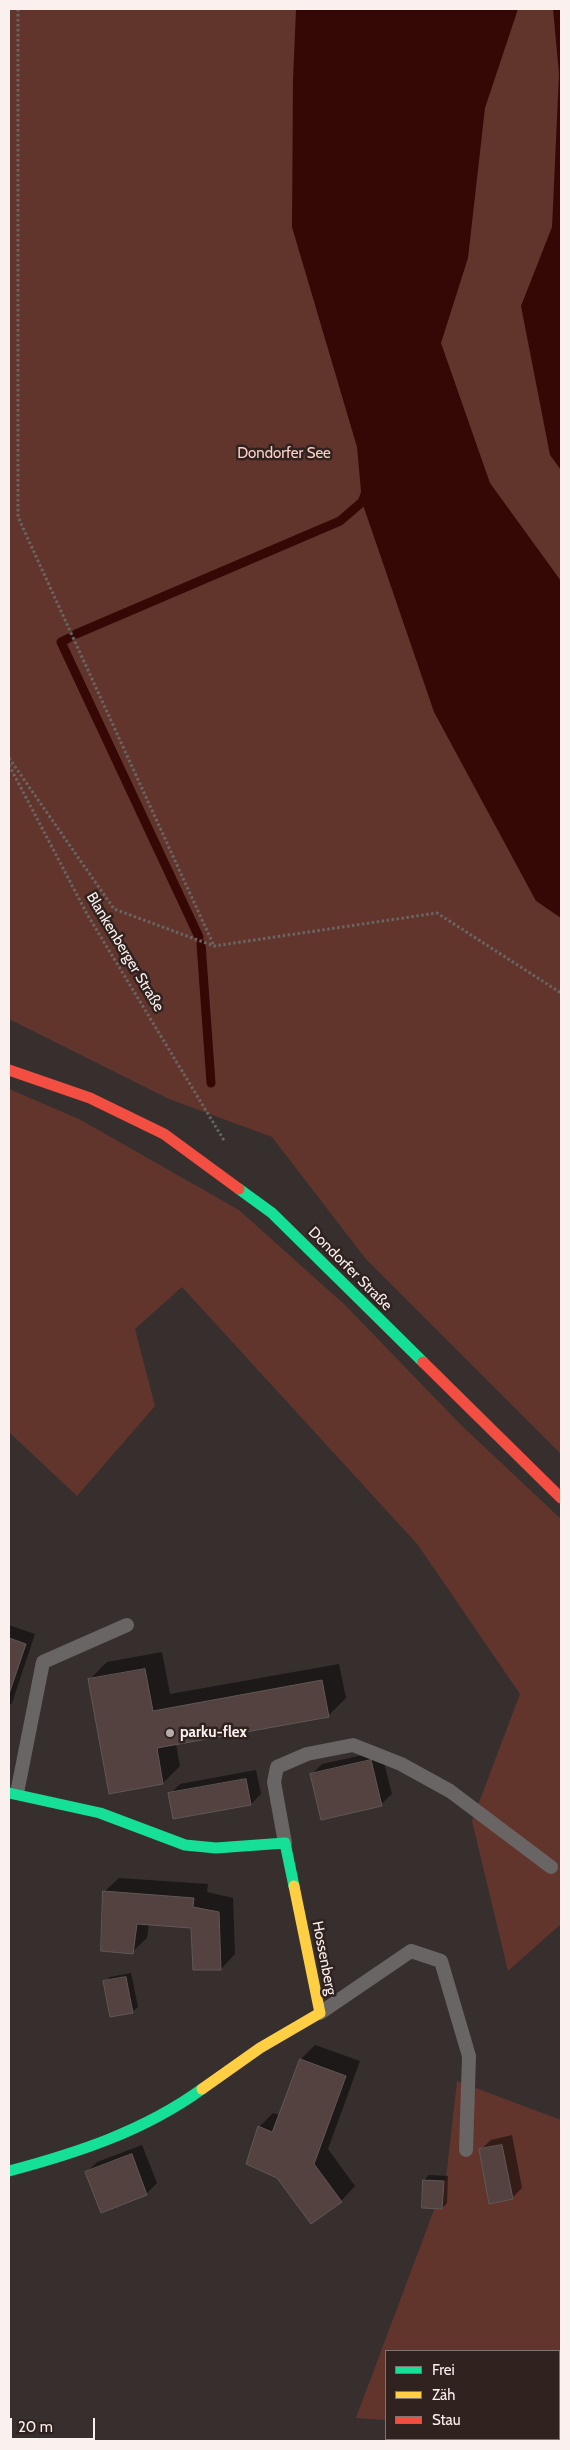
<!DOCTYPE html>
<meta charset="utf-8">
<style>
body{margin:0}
#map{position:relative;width:570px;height:2450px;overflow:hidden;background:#362f2d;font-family:Cabin,sans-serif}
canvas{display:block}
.frame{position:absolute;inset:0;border:10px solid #faf0ee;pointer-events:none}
.legend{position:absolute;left:385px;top:2350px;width:175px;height:90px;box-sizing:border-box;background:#30221f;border:1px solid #817472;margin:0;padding:6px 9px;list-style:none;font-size:15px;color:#faf0ee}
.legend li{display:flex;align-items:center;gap:10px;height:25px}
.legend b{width:25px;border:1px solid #817472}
.scale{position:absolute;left:10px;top:2418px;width:85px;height:22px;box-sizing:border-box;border:2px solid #faf0ee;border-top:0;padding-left:6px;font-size:15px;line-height:18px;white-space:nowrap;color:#faf0ee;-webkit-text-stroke:4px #30221f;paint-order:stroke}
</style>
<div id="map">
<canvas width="570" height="2450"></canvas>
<div class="frame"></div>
<ul class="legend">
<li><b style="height:6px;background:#16e098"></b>Frei</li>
<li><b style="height:6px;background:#ffcf43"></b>Zäh</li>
<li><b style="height:6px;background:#f24e42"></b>Stau</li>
</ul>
<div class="scale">20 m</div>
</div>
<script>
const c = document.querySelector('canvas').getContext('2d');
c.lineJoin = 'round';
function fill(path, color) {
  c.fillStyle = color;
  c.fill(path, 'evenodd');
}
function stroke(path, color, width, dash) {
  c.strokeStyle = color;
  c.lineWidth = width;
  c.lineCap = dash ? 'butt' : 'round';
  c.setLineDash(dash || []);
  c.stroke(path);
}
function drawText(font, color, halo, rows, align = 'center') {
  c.font = font + ' Cabin,sans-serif';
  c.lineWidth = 5;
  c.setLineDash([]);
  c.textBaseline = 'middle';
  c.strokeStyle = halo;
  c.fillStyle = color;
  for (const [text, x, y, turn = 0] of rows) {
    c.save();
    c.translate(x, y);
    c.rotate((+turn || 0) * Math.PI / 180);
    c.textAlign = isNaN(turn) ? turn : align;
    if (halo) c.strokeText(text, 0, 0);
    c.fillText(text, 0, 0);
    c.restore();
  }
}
const green = new Path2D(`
 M9,9H561V1454L365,1258L272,1137L169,1099L9,1019Z
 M9,1089L79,1119L239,1210L345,1305L461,1425L561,1519V1924L508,1971L472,1821L520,1694L418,1545L182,1287L135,1329L155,1406L77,1496L9,1432Z
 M457,2081L561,2120V2441H474L473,2439H559V2351H386V2420L356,2418L446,2178Z`);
const water = new Path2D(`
 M296,9H518L485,108L468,258L441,343L490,483L561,581V918L536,901L434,712L362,502L357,447L292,227L293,80Z
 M553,9H561V470L550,455L521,306L552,227L559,74Z`);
const shadow = new Path2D(`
 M9,1625L35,1634L12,1703L9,1706Z
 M162,1652L170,1694L339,1664L346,1698L328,1716L176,1744L180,1766L163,1783L89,1680L107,1662Z
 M381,1751L392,1794L381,1804L312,1774L322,1764Z
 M256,1770L261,1794L251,1804L170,1794L180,1784Z
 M119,1878L208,1884L207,1892L233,1898L235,1954L221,1969L192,1926L149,1923L147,1938L132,1952L104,1892Z
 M131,1973L138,2007L132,2012L105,1982L110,1977Z
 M315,2045L360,2061L328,2149L355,2186L341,2201L259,2127L273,2113L280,2115L301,2059Z
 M512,2135L522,2188L512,2198L480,2150L491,2140Z
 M142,2145L157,2183L147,2193L102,2211L87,2172L97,2162Z
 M429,2175L448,2176L447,2203L442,2208L424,2180Z`);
const stream = new Path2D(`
 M76,634L340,521L362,502L366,492
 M69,638L61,642L199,937
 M201,944L211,1083`);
const building = new Path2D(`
 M9,1638L26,1644L9,1694Z
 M145,1669L153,1711L322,1680L329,1717L157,1748L163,1784L109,1794L88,1679Z
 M371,1760L382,1806L321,1820L310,1774Z
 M246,1779L251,1805L173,1819L168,1793Z
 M103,1891L194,1898L193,1907L219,1912L221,1970H193L191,1928L137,1924L133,1954L101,1951Z
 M126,1977L133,2013L110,2017L103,1981Z
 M300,2059L346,2076L314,2164L342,2202L311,2224L277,2178L246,2164L258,2126L272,2132Z
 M502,2145L513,2199L489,2204L479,2149Z
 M132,2154L147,2195L101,2213L85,2172Z
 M423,2180L444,2181L442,2209L422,2208Z`);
const path = new Path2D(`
 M18,9V517L214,946
 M9,758L114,909L214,946L437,913L561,993
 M9,765L87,914L225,1142`);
const lane = new Path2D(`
 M17,1793L43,1662L127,1625
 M285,1843L274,1782L277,1767L307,1754L353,1745L401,1764L450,1791L551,1867
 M320,2013L411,1951L441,1961L469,2056L466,2150`);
const fast = new Path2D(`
 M239,1189L272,1213L423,1362
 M9,1793L100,1813L185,1845L216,1848L285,1843L294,1886
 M9,2171C77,2153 144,2131 202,2089`);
const slow = new Path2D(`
 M202,2089L260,2048L320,2013L294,1886`);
const jam = new Path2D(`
 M9,1070L90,1098L164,1134L239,1189
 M423,1362L561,1498`);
const markers = [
 [170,1733,5,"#b5acaa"]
];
const parkNames = [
 ["Dondorfer See",284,454]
];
const streetNames = [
 ["Blankenberger Straße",125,952,59],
 ["Dondorfer Straße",350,1269,45],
 ["Hossenberg",324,1958,79]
];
const poiNames = [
 ["parku-flex",180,1733]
];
fill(green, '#62352c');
fill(water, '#350805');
fill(shadow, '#0007');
stroke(stream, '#350805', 9);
fill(building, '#53423f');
stroke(building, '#5f5857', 1);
stroke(path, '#696564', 3, [2.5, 2.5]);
stroke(lane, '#696565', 14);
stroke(fast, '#16e098', 11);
stroke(slow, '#ffcf43', 11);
stroke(jam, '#f24e42', 11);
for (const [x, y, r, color] of markers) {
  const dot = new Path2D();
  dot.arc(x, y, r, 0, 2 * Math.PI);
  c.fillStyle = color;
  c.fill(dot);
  stroke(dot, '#30221f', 2);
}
drawText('15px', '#fcd0c7', '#30221f', parkNames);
drawText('15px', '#faf0ee', '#30221f', streetNames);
drawText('bold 15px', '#faf0ee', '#30221f', poiNames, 'left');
</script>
